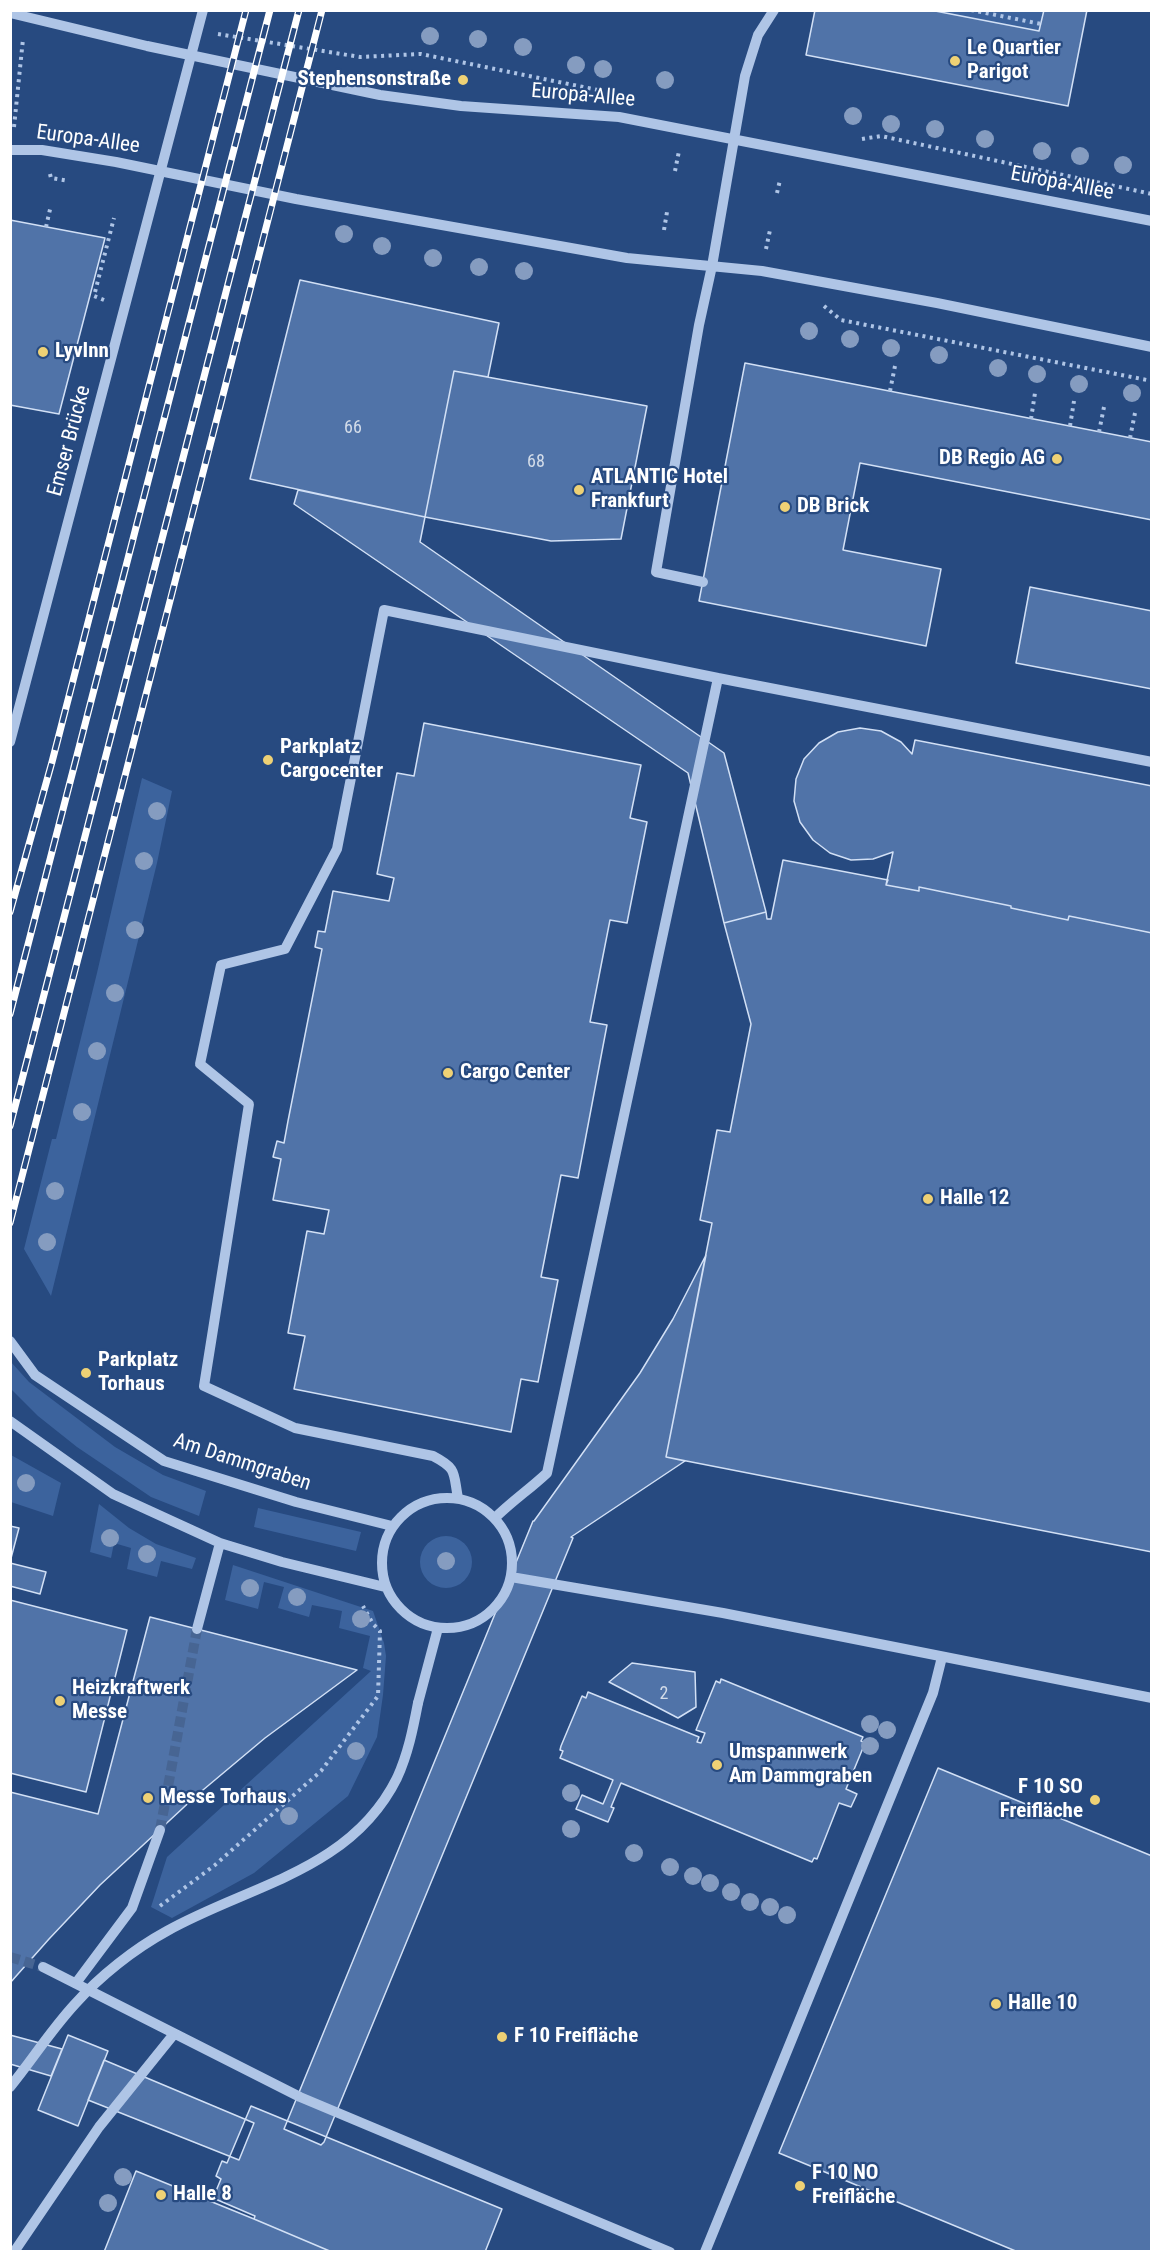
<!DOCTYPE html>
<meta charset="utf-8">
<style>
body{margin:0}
#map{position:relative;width:1162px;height:2262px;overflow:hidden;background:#274a80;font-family:"Roboto Condensed",sans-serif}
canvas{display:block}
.frame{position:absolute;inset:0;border:12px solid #fff;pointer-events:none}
</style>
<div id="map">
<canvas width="1162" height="2262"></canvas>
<div class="frame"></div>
</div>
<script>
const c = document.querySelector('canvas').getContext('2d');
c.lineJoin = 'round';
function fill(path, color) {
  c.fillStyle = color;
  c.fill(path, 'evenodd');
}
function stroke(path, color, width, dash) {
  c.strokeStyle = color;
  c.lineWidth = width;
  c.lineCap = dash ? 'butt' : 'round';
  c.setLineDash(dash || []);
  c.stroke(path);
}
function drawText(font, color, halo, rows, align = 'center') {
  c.font = font + ' "Roboto Condensed",sans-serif';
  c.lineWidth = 4.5;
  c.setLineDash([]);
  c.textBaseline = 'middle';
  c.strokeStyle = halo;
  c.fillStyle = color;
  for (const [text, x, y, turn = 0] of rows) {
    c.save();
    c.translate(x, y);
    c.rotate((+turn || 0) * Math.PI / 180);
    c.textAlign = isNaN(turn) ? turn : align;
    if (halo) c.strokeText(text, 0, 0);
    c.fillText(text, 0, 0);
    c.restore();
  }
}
const green = new Path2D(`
 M930,11H1044L1039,31Z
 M142,778L172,791L157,863L51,1296L24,1249L52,1139H56L97,973Z
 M11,1362L29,1382L115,1447L163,1475L206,1491L199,1516L151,1497L77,1447L38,1416L11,1389Z
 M11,1455L61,1483L53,1516L11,1502Z
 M99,1504L129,1528L156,1544L196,1558L192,1569L161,1561L157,1577L127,1569L131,1548L114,1543L111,1558L90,1552Z
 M258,1508L361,1532L356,1551L254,1527Z
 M420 1562a26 26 0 1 1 52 0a26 26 0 1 1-52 0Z
 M233,1565L373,1611L384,1643L386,1656L383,1695L377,1737L348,1796L254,1873L172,1918L151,1907L167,1857L371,1671L363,1668L370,1636L339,1628L342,1611L312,1605L309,1617L278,1608L284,1587L264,1582L258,1609L225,1600Z`);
const building = new Path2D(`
 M815,10H930L1039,31L1044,10H1087L1068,106L806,55Z
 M10,220L105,238L59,414L10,405Z
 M300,280L499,323L488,377L454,371L425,517L250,479Z
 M745,363L1152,442V520L860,463L843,550L941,569L926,646L699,601Z
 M454,371L647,406L621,539L551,541L425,517Z
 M298,490L425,517L420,542L724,753L766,912L724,923L688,773L294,504Z
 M1030,587L1152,611V689L1016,663Z
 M424,723L641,765L630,818L647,822L627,923L610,920L590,1022L607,1025L578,1178L561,1175L541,1277L558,1280L538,1382L521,1379L511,1432L294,1389L305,1336L288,1333L307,1231L324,1234L329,1210L273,1200L281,1159L273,1157L277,1141L284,1143L288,1121L322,949L315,947L318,931L325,932L333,891L389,901L394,878L377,874L397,773L414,776Z
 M860,728L881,731L901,742L912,754L915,740L1152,786V933L1069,916L1068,920L1011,908V906L919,887V891L886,885L893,852L873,859L851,860L830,853L813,840L800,822L794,801L796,779L804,759L819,743L838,732Z
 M783,860L888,880L886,885L919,891V887L1011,906V908L1068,920L1069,916L1152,933V1552L666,1457L712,1223L700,1220L708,1178L717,1130L730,1132L751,1024L724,923L766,912L767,919H771Z
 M706,1255L666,1457L685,1461L571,1537L573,1538L324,2142L321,2145L284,2129L533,1521H534L640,1373L673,1319Z
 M10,1526L19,1528L10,1562Z
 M10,1563L46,1572L40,1594L10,1586Z
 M10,1600L127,1630L86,1792L10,1773Z
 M150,1617L357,1670L265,1738L197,1795L100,1885L49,1939L10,1983V1792L98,1814Z
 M632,1663L695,1672L696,1707L678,1718L609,1682Z
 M721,1679L863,1737L861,1741L865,1743L846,1789L857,1794L851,1807L839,1803L817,1859L814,1858L812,1862L621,1783L611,1807L614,1808L608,1822L576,1809L582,1795L603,1804L613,1780L560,1758L563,1751L560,1750L561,1746L582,1696L586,1698L588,1692L699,1737L697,1742L701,1743L705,1733L696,1730L716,1681L720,1683Z
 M938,1768L1152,1856V2252H1018L779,2153Z
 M10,2035L62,2049L51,2076L10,2064Z
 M68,2035L108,2051L78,2126L38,2110Z
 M104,2060L254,2123L239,2160L88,2100Z
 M251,2106L502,2209L485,2252H332L254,2219L255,2216L213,2198L221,2179L216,2176L222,2161L227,2163Z
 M136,2171L254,2219L332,2252H104Z`);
const minorTunnel = new Path2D(`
 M160,1830L197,1629
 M10,1957L43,1967`);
const path = new Path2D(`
 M971,10L1041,24
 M218,34L360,57L421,54L598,90
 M14,127L23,39
 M862,139L881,136L1152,194
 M675,171L679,151
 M50,174L51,178L69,181
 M777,193L780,180
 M46,227L51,205
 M664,230L667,212
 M766,249L770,230
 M104,300L94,296L114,218
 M824,306L841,320L1152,381
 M890,391L895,366
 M1031,419L1035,393
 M1070,426L1074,401
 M1099,432L1104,407
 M1130,438L1135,413
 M160,1906L215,1865L321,1771L378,1696L380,1631L373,1624L363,1606`);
const minor = new Path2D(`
 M10,13L147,46L380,95L461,106L619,117L1152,221
 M10,150H42L116,162L296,199L627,258L762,271L937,303L1152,347
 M703,582L656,572L699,325L712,266L745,76L758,35L774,10
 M10,1341L35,1375L164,1461L296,1502L392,1526
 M10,1421L113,1494L220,1543L282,1562L385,1587
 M382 1563a65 65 0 1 1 130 0a65 65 0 1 1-130 0Z
 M458,1498C453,1473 458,1469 433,1456L295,1428L204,1386L249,1104L200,1064L221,965L285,949L337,849L384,610L718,678
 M495,1518C511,1502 530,1489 547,1473L718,678L1152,762
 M511,1577L723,1613L1152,1698
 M197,1629L220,1543
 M418,1703L438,1628
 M43,1967L300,2097L670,2252
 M76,1983L132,1908L160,1830
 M14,2252L99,2127L174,2034
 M705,2252L933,1693L942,1657`);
const rail = new Path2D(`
 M10,912L52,762L246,10
 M10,1014L270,10
 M10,1126L299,10
 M10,1223L322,10`);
const minorBridge = new Path2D(`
 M10,742L203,10
 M10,2087C32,2060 51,2030 75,2004C100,1976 134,1949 167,1931C249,1885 351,1871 397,1778C408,1754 413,1729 418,1703`);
const trees = [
 [430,36],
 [478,39],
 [523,47],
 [576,65],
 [603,69],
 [665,80],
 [853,116],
 [891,124],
 [935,129],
 [985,139],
 [1042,151],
 [1080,156],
 [1123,165],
 [344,234],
 [382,246],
 [433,258],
 [479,267],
 [524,271],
 [809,331],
 [850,339],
 [891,348],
 [939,355],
 [998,368],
 [1037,374],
 [1079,384],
 [1132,393],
 [157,811],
 [144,861],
 [135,930],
 [115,993],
 [97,1051],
 [82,1112],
 [55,1191],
 [47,1242],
 [26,1483],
 [110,1538],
 [147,1554],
 [446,1561],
 [250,1588],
 [297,1597],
 [361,1619],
 [870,1724],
 [887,1730],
 [870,1746],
 [356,1751],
 [571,1793],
 [289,1816],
 [571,1829],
 [634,1853],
 [670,1867],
 [693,1876],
 [710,1883],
 [731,1892],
 [750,1902],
 [770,1907],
 [787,1915],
 [123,2177],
 [108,2203]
];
const markers = [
 [955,61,6,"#eed175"],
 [463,80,6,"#eed175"],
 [43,352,6,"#eed175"],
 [1057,459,6,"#eed175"],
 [579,490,6,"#eed175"],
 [785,507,6,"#eed175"],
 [268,760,6,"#eed175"],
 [448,1073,6,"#eed175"],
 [928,1199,6,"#eed175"],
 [86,1373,6,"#eed175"],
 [60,1701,6,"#eed175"],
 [717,1765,6,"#eed175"],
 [148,1798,6,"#eed175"],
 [1095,1800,6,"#eed175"],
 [996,2004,6,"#eed175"],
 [502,2037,6,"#eed175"],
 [800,2186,6,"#eed175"],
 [161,2195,6,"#eed175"]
];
const numberNames = [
 ["66",353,428],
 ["68",536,462],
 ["2",664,1694]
];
const poiNames = [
 ["Le Quartier",967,49],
 ["Parigot",967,73],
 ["Stephensonstraße",451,80,"right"],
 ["LyvInn",55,352],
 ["DB Regio AG",1045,459,"right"],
 ["ATLANTIC Hotel",591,478],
 ["Frankfurt",591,502],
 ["DB Brick",797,507],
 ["Parkplatz",280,748],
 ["Cargocenter",280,772],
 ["Cargo Center",460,1073],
 ["Halle 12",940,1199],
 ["Parkplatz",98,1361],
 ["Torhaus",98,1385],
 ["Heizkraftwerk",72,1689],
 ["Messe",72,1713],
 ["Umspannwerk",729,1753],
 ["Am Dammgraben",729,1777],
 ["F 10 SO",1083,1788,"right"],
 ["Freifläche",1083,1812,"right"],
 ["Messe Torhaus",160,1798],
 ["Halle 10",1008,2004],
 ["F 10 Freifläche",514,2037],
 ["F 10 NO",812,2174],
 ["Freifläche",812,2198],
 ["Halle 8",173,2195]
];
const streetNames = [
 ["Europa-Allee",583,96,5],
 ["Europa-Allee",88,140,8],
 ["Europa-Allee",1062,184,11],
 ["Emser Brücke",70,441,-75],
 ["Am Dammgraben",242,1463,18]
];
fill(green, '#3c639d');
fill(building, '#5073a8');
stroke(building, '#d2e0f5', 1.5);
stroke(minorTunnel, '#476593', 10, [10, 5]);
stroke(path, '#afc5e6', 4, [3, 4.5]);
stroke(minor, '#afc5e6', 10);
stroke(rail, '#fff', 7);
stroke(rail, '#274a80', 4.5, [14]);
stroke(minorBridge, '#afc5e6', 10);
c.fillStyle = '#859cc0';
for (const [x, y] of trees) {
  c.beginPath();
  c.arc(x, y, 9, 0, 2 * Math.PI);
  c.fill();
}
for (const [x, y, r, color] of markers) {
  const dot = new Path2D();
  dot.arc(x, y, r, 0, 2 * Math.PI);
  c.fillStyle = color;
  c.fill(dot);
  stroke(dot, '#274a80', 2);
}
drawText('18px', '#d3dce9', null, numberNames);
drawText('bold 21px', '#fff', '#274a80', poiNames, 'left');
drawText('21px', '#fff', '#274a80', streetNames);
</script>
